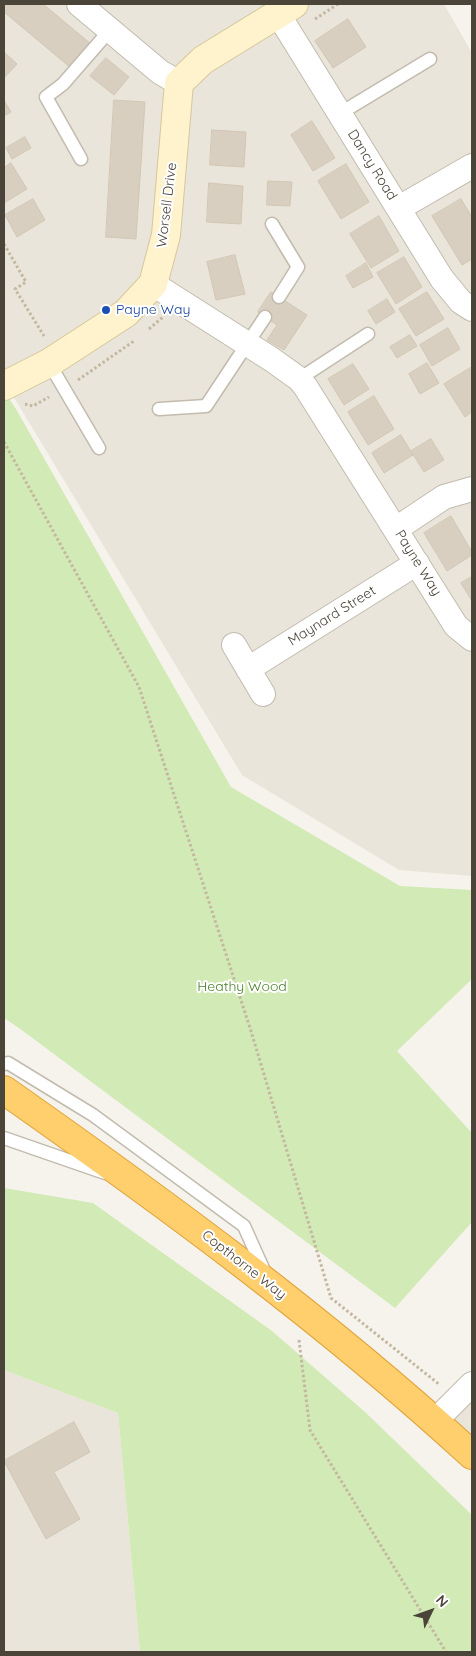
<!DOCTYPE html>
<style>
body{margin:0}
#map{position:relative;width:476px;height:1656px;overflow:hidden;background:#f6f3ec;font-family:Quicksand,sans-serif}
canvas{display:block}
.frame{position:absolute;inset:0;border:5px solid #4b4439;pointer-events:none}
.north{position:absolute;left:406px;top:1586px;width:50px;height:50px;-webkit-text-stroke:4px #fff;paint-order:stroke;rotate:48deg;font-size:14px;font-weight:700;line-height:20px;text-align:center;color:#4b4439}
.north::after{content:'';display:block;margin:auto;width:18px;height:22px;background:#4b4439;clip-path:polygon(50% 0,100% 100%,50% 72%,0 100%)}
</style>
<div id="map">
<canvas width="476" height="1656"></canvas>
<div class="frame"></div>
<div class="north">N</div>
</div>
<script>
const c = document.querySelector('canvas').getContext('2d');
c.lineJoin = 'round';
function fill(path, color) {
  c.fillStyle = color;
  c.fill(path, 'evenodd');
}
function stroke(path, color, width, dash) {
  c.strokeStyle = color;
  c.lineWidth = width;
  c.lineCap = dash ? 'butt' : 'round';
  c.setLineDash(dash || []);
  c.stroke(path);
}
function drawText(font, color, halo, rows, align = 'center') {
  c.font = font + ' Quicksand,sans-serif';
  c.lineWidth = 4;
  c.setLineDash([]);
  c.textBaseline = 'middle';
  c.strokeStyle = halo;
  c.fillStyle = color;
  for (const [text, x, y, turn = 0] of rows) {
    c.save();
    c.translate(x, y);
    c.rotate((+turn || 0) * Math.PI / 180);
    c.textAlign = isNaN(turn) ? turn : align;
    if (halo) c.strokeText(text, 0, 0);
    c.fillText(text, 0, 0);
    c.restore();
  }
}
const residential = new Path2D(`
 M4,4H444L472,53V876L399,870L242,775L4,381Z
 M4,1370L118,1413L140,1652H4Z
 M472,1382V1455L435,1421Z`);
const green = new Path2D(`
 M4,391L16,409L231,787L400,886L472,890V979L397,1051L472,1133V1222L395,1308L19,1028L4,1018Z
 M4,1188L93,1203L272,1331L365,1412L472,1515V1652H140L118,1413L4,1370Z`);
const building = new Path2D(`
 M4,4H43L91,44L71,68L4,12Z
 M348,19L366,47L333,68L315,41Z
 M4,52L17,64L4,78Z
 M106,58L129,77L114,95L90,76Z
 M114,100L145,102L136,239L106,237Z
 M5,102L11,112L4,116V103Z
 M312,121L335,158L313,171L291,135Z
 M212,130L246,132L244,167L210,165Z
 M25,137L31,148L12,159L6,148Z
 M11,163L27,189L4,203V168Z
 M346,164L369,202L341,219L318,181Z
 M268,181L292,182L290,206L267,205Z
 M209,183L243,186L241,224L207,222Z
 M33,199L45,220L17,237L5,215Z
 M461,199L472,217V259L462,265L432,216Z
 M379,216L399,251L371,268L350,234Z
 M235,255L245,294L216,300L207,262Z
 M404,257L422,287L396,304L377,273Z
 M366,263L373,277L353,288L346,276Z
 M271,292L307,315L284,350L267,340L277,325L258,312Z
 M427,292L444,319L416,336L399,309Z
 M387,299L395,312L376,324L368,311Z
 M448,328L460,349L432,366L420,345Z
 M410,335L417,346L397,358L390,347Z
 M427,363L439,383L420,394L409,374Z
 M353,364L369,389L344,405L328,379Z
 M472,367V412L465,417L444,384Z
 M374,396L394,429L368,445L348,412Z
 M401,435L413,455L384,473L372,453Z
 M431,439L444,460L424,472L411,451Z
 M451,516L472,552V555L447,571L424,533Z
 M472,577V601L461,583Z
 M74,1422L90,1452L54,1472L80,1519L46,1539L4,1461Z`);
const path = new Path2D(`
 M315,19L338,4
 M4,244L26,282L15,289L44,336
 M149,329L163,317
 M78,380L134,341
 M25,404L33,406L49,397
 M4,442L139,687L251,1031L331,1298L440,1385
 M299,1340L310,1430L446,1652`);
const lane = new Path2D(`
 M339,114L430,59
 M81,159L46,97L63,84L110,30
 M272,224L298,267L279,297
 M49,363L99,448
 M299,379L368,334
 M159,409L206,406L265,317
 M4,1064L8,1063L93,1115L244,1226L265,1273
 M4,1138L105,1173`);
const street = new Path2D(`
 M79,4L160,72L179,83
 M278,14L442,279L461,302L472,309
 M399,208L472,166
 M153,284L271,359L299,379L305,386L456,626L472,639
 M396,529L444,497L472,489
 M234,645L263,694
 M248,669L417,563
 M435,1421L472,1384`);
const secondary = new Path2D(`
 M4,386L49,363L126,313L153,284L166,235L179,83L203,60L294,4`);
const highway = new Path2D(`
 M4,1090C166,1204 326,1321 472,1455`);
const markers = [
 [106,310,5,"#1a4fb4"]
];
const streetNames = [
 ["Dancy Road",372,165,58],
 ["Worsell Drive",167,205,-83],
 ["Payne Way",418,563,58],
 ["Maynard Street",332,616,-32],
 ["Copthorne Way",244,1265,38]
];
const transitNames = [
 ["Payne Way",116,310]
];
const parkNames = [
 ["Heathy Wood",242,987]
];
fill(residential, '#eae5da');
fill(green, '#d2eab5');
fill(building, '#d8cfc1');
stroke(building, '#d3c7b4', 1);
stroke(lane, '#c2bbae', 15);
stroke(street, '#c2bbae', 26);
stroke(secondary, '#d6c79b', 30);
stroke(highway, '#e0a43c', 30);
stroke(path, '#c4b79f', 3, [2.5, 2.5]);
stroke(lane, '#fff', 12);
stroke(street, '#fff', 24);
stroke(secondary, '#fff3cd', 28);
stroke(highway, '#ffcf6e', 28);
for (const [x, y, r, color] of markers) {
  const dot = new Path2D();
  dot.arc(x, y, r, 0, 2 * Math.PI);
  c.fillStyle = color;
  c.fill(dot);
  stroke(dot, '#fff', 2);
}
drawText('14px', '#4b4439', '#fff', streetNames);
drawText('14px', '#164399', '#fff', transitNames, 'left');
drawText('14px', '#4a7f2a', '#fff', parkNames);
</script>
